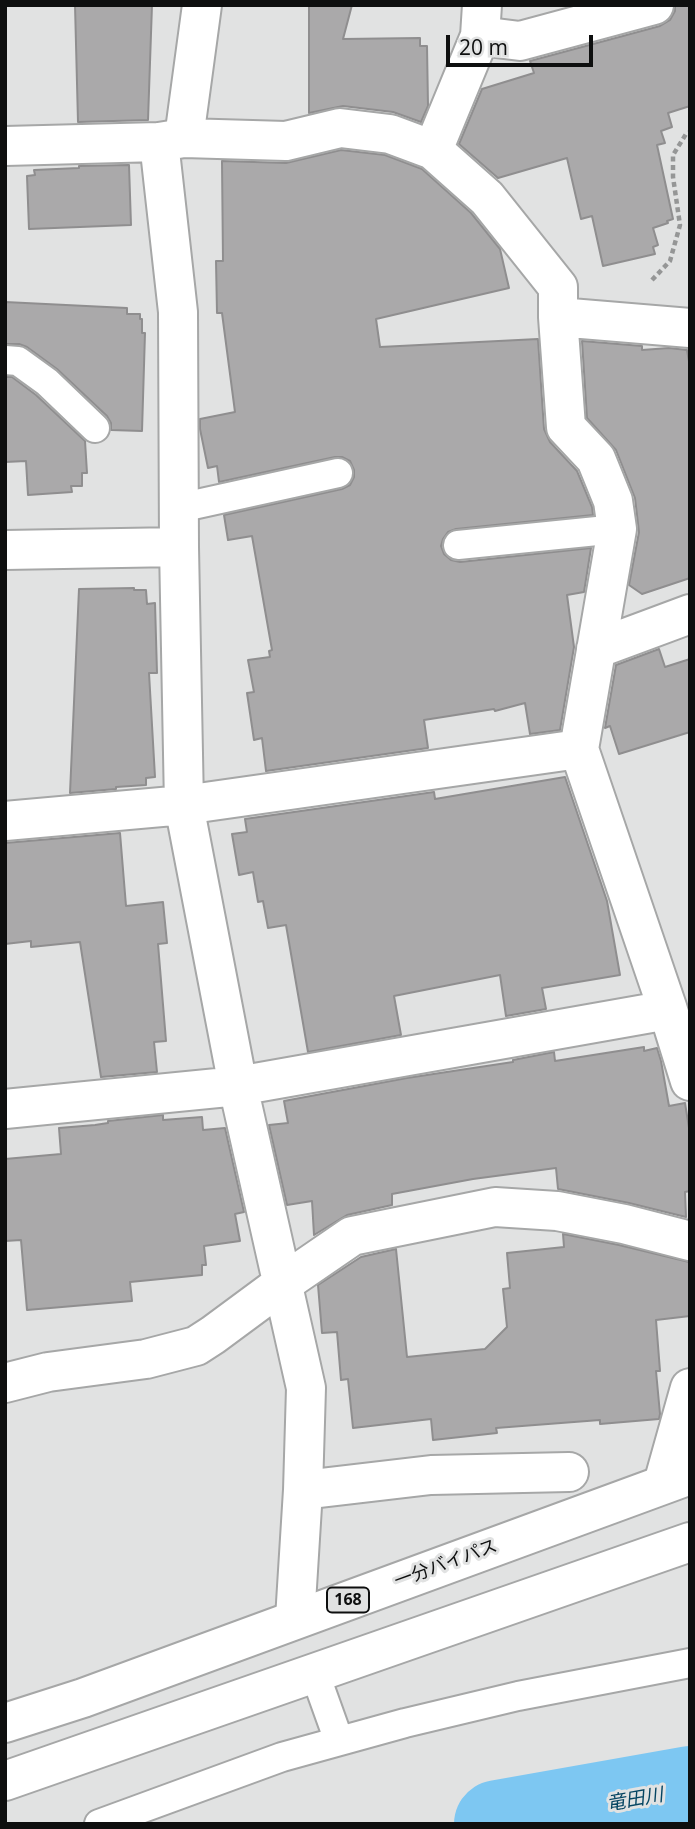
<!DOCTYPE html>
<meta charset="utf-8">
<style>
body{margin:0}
#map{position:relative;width:695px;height:1829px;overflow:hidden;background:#e1e2e2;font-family:"Open Sans",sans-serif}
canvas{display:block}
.frame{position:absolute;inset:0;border:7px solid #0e0f0f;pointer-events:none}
.scale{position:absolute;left:446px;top:35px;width:147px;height:32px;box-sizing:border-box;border:4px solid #0e0f0f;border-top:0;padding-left:9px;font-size:21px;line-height:24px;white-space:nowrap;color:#0e0f0f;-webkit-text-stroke:5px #e1e2e2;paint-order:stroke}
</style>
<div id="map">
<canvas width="695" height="1829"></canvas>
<div class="frame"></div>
<div class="scale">20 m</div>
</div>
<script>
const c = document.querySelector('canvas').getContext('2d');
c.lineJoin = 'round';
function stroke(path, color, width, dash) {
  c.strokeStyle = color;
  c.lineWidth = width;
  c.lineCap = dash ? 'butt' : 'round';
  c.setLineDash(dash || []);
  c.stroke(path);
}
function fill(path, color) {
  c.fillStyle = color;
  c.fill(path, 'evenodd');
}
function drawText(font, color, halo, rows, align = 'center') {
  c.font = font + ' "Open Sans","Noto Sans JP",sans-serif';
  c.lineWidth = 6;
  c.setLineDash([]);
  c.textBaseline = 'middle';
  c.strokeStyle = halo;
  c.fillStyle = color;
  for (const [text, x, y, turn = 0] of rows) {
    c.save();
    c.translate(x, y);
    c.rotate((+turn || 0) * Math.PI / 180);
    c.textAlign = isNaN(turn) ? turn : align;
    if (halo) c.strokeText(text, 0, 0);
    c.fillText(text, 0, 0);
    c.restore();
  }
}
const river = new Path2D(`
 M498,1824L690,1790`);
const building = new Path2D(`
 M75,5H152L148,120L78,122Z
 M309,5H352L343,39L420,38V46H427L428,106L421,122L393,112L343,106L309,113Z
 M675,5H690V106L668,113L672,127L661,131L665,143L657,145L673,219L667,221L668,223L653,228L658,245L653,247L655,254L603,266L592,216L581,219L567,158L498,178L459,144L482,89L534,73L530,61L660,26L670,20L675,11Z
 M341,150L385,155L422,169L471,213L500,249L509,288L376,319L380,347L538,339L544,429L550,442L577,471L592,507L593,515L456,529L448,532L443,539L441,546L444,554L451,560L460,562L591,548L584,592L567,595L574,647L560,730L530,734L525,703L495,711L494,709L424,720L428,748L266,771L262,738L254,740L247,693L254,692L248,660L270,657L269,651L272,650L252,536L228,540L224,515L342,489L350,485L354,477V470L350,461L342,457H335L219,482L217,466L208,468L200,429V419L235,412L222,313H217L216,261H223L222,161L286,163Z
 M129,165L131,225L29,229L27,176L35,175L34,170L79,168V166Z
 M5,302L127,308V314H140V319H142V333H145L142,431L111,430V423L107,416L57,369L27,347L19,344H5Z
 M582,341L642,346V350L669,348L687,350L690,367V578L642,594L629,585L639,532L635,498L616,450L587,418Z
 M5,377H12L36,395L85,441L87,473H82V486H71L72,492L28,495L26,461L5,462Z
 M134,588V590H146L147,604L155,603L157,673H149L155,777L146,778V785L116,787V789L70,793L79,589Z
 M659,649L665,667L690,659V732L619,754L610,726L605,728L616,665Z
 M565,777L607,901L620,975L542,988L546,1009L506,1016L500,975L394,996L401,1035L308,1052L286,925L268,928L263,901L258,902L253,872L239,875L232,834L247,832L245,819L434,792L435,799Z
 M120,833L126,906L163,902L167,943L158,944L166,1041L154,1042L157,1072L101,1077L80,942L31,947V941L5,944V843Z
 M644,1047V1051L657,1048L661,1061L669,1106L685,1103L690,1134V1191L685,1192L686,1217L629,1203L558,1189L556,1168L473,1179L392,1194V1205L347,1215L314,1235L312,1201L287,1205L269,1125L288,1123L284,1101L407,1078L513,1062V1060L554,1052L555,1061Z
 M163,1115V1120L202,1117L203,1130L225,1128L244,1212L235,1214L240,1241L204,1246L206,1265H202V1275L130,1282L132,1301L27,1310L21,1240L5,1241V1159L61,1154L59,1128L95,1125L108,1123V1121Z
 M563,1234L619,1245L689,1262L690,1316L656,1320L660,1371H656L660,1414L659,1419L600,1424V1420L496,1428L497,1433L433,1440L431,1419L353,1428L348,1379L341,1380L337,1332L322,1333L318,1285L361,1257L396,1249L407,1357L485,1349L507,1327L503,1289L510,1288L507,1253L564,1247Z`);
const path = new Path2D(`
 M652,280L670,261L680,225L673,177V155L686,134L690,132`);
const service = new Path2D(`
 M5,360L18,361L47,382L95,428
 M179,508L338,473
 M458,545L617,529
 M315,1674L339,1741
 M99,1824L282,1757L405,1723L518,1696L690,1663`);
const minor = new Path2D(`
 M480,36L520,41L654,5
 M184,138L202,5
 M159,142L178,312L179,547L184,805L238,1086L306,1388L303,1490L295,1619
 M5,146L159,142L184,138L286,141L340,128L390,134L433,150L487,198L558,287V317L566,427L596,459L613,501L617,529L579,749L668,1010
 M433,150L480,36L482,5
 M558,317L690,328
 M5,550L179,547
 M596,649L690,614
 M5,821L184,805L579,749
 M5,1109L238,1086L668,1010L690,1081
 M5,1383L48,1372L146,1359L196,1346L213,1335L282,1284L352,1236L495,1207L557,1211L624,1224L690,1241
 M663,1484L690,1388
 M303,1490L431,1475L569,1472`);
const trunk = new Path2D(`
 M5,1723L83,1698L690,1475
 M5,1781L690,1542`);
const shields = [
 [348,1600,42]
];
const shieldNames = [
 ["168",348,1600]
];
const streetNames = [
 ["一分バイパス",446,1564,-20]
];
const waterNames = [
 ["竜田川",635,1800,-10]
];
stroke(river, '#7dc7f2', 88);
fill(building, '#aaa9aa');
stroke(building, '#8f8e8f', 2);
stroke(service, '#a6a7a7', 32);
stroke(minor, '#a6a7a7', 42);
stroke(trunk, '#a6a7a7', 42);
stroke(path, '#959696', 4.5, [5, 3.5]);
stroke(service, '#fff', 28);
stroke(minor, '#fff', 38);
stroke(trunk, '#fff', 38);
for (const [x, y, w] of shields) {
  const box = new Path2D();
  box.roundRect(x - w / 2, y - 12.5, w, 25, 5);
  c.fillStyle = '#e1e2e2';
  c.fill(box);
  stroke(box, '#0e0f0f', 2);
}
drawText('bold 16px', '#0e0f0f', null, shieldNames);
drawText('18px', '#0e0f0f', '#e1e2e2', streetNames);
drawText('italic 19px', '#064562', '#e1e2e2', waterNames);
</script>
